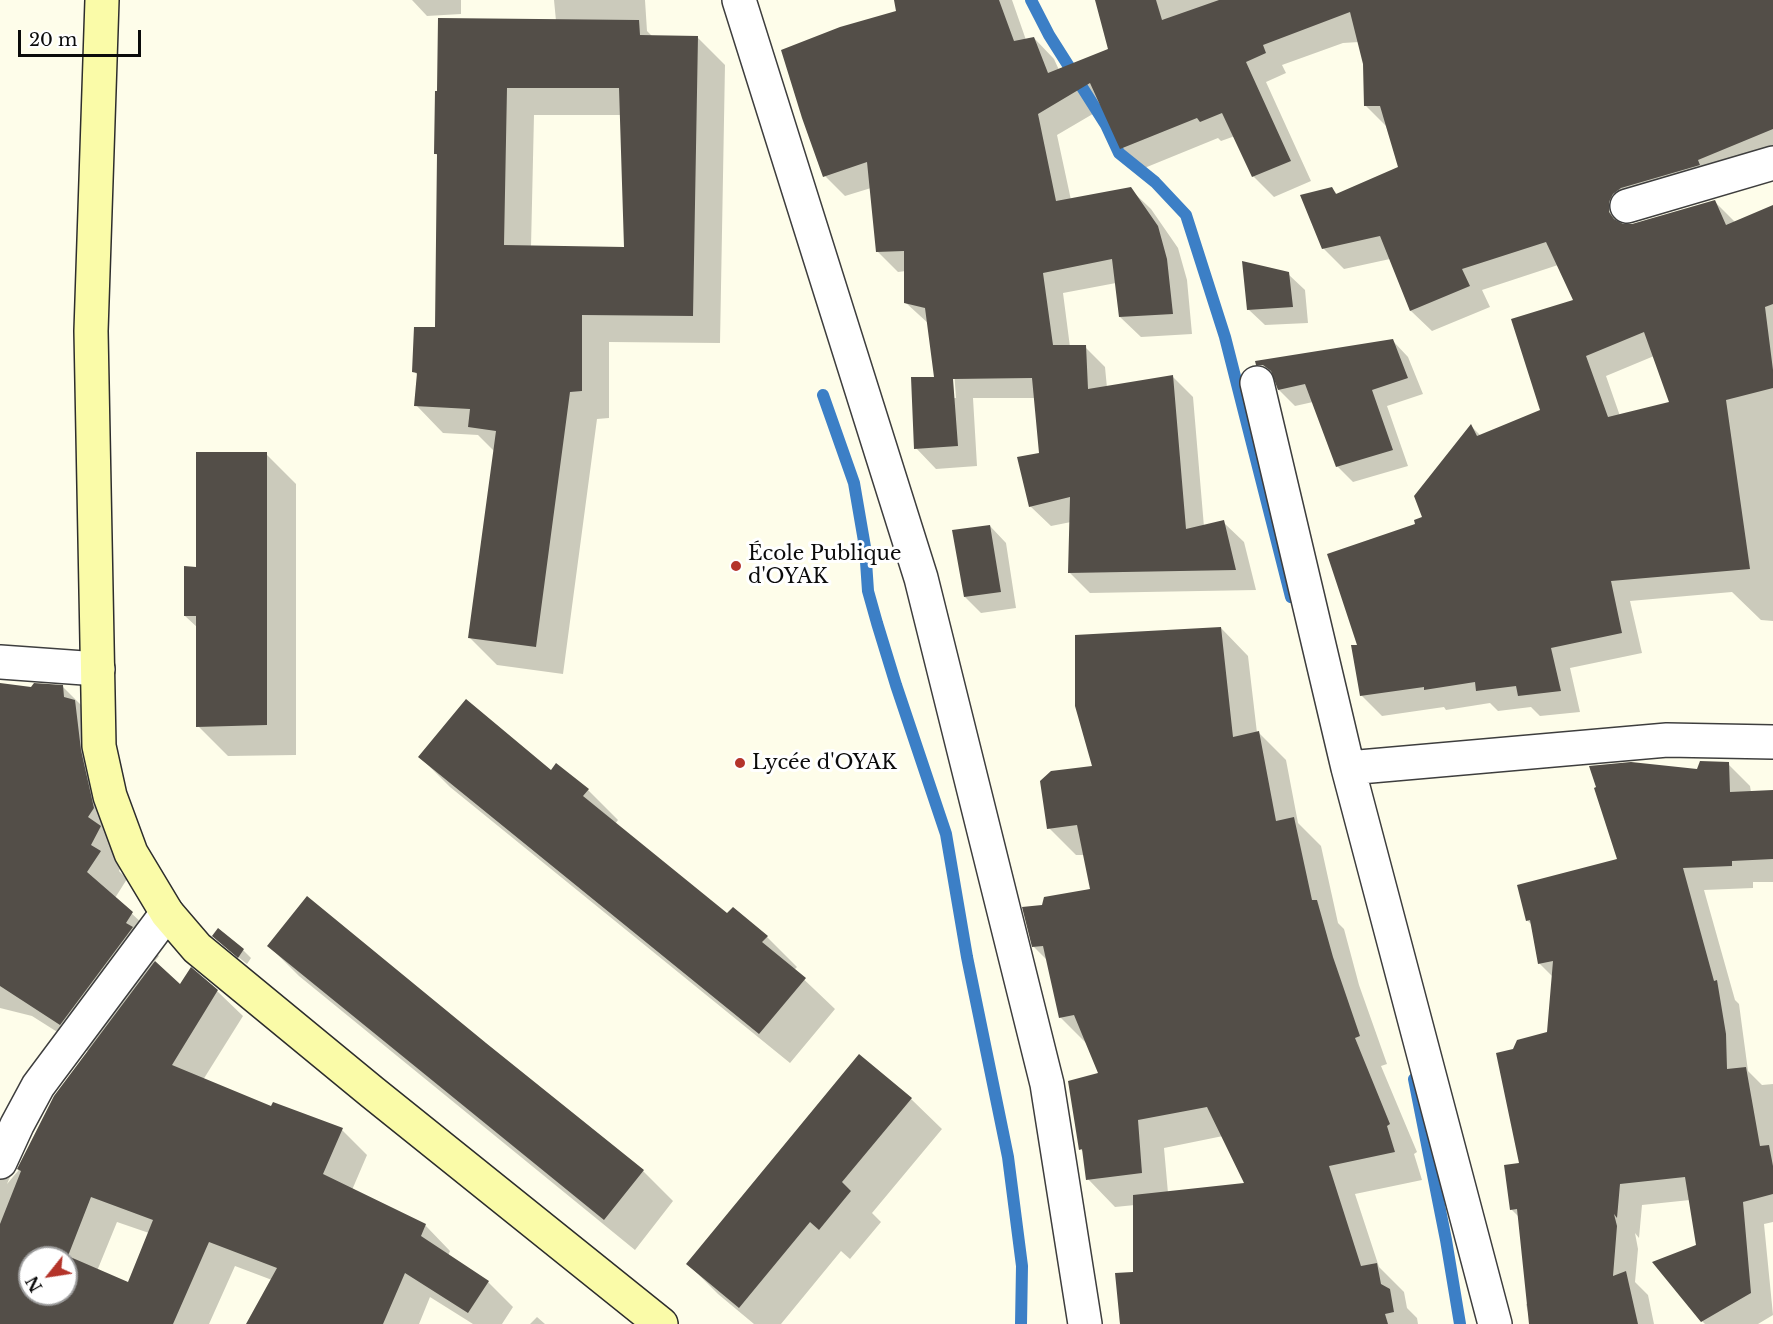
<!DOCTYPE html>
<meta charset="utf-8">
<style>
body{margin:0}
#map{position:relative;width:1773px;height:1324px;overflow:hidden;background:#fefdea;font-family:"Libre Baskerville",serif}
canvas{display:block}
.north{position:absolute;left:18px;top:1246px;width:60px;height:60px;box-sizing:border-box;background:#fff;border:2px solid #9d9d9d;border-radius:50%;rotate:240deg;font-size:16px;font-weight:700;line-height:24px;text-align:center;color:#0b0b0b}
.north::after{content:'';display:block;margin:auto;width:21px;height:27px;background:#b4342a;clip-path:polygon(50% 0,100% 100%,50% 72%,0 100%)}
.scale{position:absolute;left:18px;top:30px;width:123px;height:27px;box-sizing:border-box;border:3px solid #0b0b0b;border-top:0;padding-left:8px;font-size:18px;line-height:21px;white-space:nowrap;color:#0b0b0b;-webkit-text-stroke:4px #fff;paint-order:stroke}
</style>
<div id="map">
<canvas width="1773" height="1324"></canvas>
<div class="north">N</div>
<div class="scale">20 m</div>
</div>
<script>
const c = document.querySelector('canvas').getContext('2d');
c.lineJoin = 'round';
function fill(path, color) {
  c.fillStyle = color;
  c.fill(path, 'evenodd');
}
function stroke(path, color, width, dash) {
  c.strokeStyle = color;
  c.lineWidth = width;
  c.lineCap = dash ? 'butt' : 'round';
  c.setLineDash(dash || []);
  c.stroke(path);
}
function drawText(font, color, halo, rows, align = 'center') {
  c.font = font + ' "Libre Baskerville",serif';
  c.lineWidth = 6;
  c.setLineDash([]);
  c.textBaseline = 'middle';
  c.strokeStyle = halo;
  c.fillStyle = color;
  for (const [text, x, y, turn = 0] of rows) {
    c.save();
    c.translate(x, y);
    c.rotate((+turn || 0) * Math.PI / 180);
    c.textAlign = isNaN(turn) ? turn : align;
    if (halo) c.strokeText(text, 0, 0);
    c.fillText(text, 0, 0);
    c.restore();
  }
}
const shadow = new Path2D(`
 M412,0H461V14L427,16Z
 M554,0H645L647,31L653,37H697L725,65L720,343L609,342V418L597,419L563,674L497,665L469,637L494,451L478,435L443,433L416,405L418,376L414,371L437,328L439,157L435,153L556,21ZM534,115H622L625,248L531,247Z
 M895,0H1012L1026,40L1034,38L1054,59L1059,70L1110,50L1096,0H1773V157L1633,214L1629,222V226L1714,201L1736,223L1773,207V621L1761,620L1732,592L1630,601L1642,653L1570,668L1580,712L1540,716L1531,707L1498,711L1490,703L1446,710L1444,707L1382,716L1361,695L1359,646L1417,525L1424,518L1471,426L1481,436L1542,411L1575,301L1558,265L1482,290L1490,307L1432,331L1411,311L1390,259L1344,269L1323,248L1332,189L1338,195L1400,168L1386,126L1366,106L1365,64L1359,42L1343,43L1282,65L1286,73L1266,82L1311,181L1274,197L1253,176L1235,136L1221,141L1218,138L1142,169L1121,148L1103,108L1057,135L1071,200L1130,189L1151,209L1178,248L1187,280L1192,334L1141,337L1120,317L1116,283L1063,293L1070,347H1085L1105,367L1107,388L1173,377L1193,397L1204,527L1223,522L1244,542L1256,590L1090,593L1070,573L1071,522L1051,526L1030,506L1040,454L1036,398H973L977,466L936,469L916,448L935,378L929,324L906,303V271L898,272L877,251L871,188L845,196L825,176L898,12ZM1654,356L1671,403L1620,416L1606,376ZM951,371H954L956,398H954Z
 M1288,274L1305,290L1308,323L1265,325L1248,309Z
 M1392,340L1408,357L1423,394L1387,406L1408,466L1353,482L1337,466L1313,402L1295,406L1279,390L1276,380L1258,364Z
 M266,454L296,484V755L228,756L198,726V628L185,616L198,568Z
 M990,526L1006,543L1016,608L981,613L965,597Z
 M1221,628L1248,656L1257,733H1259L1286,760L1298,823L1321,846L1338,923L1344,929L1359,985L1387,1064L1381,1066L1417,1152L1414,1154L1422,1180L1355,1194L1379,1267L1404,1292L1407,1308L1417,1318L1418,1324H1120L1117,1274L1135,1273V1205L1115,1207L1088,1179L1084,1152L1080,1149L1101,1074L1088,1045L1060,1017L1048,961L1034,947L1043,907L1092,890L1085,855H1076L1049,828L1094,768ZM1223,1136L1246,1184L1168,1193L1164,1148Z
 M0,685L32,689L63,687L90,714L127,854L119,871L127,879L115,898L160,940L153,950L159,956L154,962L180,987L217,991L243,1016L203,1080L271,1108L342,1130L367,1155L352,1190L425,1225L450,1251L448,1256L488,1282L513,1307L502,1324H473L430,1297L419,1324H248L272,1280L235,1266L209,1324H0V1120L24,1144L7,1184L18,1171L55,1097L89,1052L32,1016L0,1008ZM117,1222L149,1233L128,1284L97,1271ZM30,1258H66V1294H30Z
 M420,757L551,772L588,790L618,820L615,824L728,915L767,937L797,967L794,970L835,1009L790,1063L450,787Z
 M1728,764L1750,786L1751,792H1773V882H1753V888L1704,890L1735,1000L1739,1004L1748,1071L1762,1085L1773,1084V1222L1764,1224L1773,1315L1758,1324H1705L1702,1321L1698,1246L1690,1200L1642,1205L1639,1238L1635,1233L1638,1249L1635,1282L1648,1295L1654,1324H1531L1526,1304L1529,1303L1520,1218L1511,1209L1521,1164L1514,1051L1549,1033L1553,977L1539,963L1532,925L1527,920L1619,860L1699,771Z
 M222,944L243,950L251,958L247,964Z
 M269,946L643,1171L673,1201L635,1250L299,976Z
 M911,1099L942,1129L872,1213L881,1222L850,1259L841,1251L781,1324H754L718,1294L688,1264Z
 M537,1317L545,1324H530Z`);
const stream = new Path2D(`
 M1031,0L1049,35L1106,125L1119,153L1155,182L1186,215L1225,337L1291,597
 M823,395L854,483L865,547L868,591L877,623L896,685L946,834L967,957L1008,1157L1022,1266L1021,1324
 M1414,1079L1446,1240L1460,1324`);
const building = new Path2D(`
 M894,0H999L1014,41L1034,37L1048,73L1108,49L1095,0H1156L1162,20L1219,0H1773V129L1698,160L1700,165L1621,188L1613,194L1609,202V212L1614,219L1623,224H1632L1715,200L1726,225L1773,205V304L1765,307L1773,370V388L1726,400L1750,569L1611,581L1622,633L1551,648L1561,691L1518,696L1516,686L1476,691L1475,682L1424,690V687L1360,696L1351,645H1357L1327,554L1415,524L1414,520L1422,517L1414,496L1471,424L1477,436L1540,410L1511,319L1573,300L1546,242L1462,269L1470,286L1410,311L1380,236L1322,249L1300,195L1332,187L1336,194L1398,167L1380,106H1364L1363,64L1350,12L1263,45L1266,53L1246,62L1291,161L1252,177L1222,113L1200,122L1197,118L1120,149L1090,83L1038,114L1056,201L1131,187L1158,226L1167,259L1173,314L1119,317L1112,259L1043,273L1053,345H1086L1088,389L1173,375L1186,529L1224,520L1236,570L1068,573L1070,497L1029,507L1017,457L1039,453L1032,378L953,379L958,446L914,449L911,377H934L925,308L904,303V251L876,252L867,162L823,177L802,118L781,50L840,27L896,11ZM1644,332L1669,402L1608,417L1586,356Z
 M438,18L639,20L640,35L698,36L693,316L582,315V391L570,392L536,647L468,638L496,431L468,427L470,409L414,406L417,373L412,372L414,327H435L437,154H434L435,91H437ZM507,88H619L624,247L504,245Z
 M1242,261L1289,272L1293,307L1247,310Z
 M1393,339L1408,378L1372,390L1393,450L1336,467L1305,384L1278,390L1271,371L1263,365H1256L1255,361Z
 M196,452H267V725L196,727V616H184V566L196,567Z
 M990,525L1001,592L964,597L952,530Z
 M1221,627L1233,737L1259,731L1276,821L1294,817L1312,900H1317L1333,957L1360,1036L1355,1038L1390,1124L1387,1126L1395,1152L1329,1166L1361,1266L1377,1263L1381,1284L1390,1289L1394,1312L1385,1314L1388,1324H1120L1115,1273L1133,1272V1195L1244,1183L1207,1107L1138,1120L1142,1173L1086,1180L1082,1149L1079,1150L1068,1081L1098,1073L1074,1015L1059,1018L1043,946L1032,947L1022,907L1042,905L1044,897L1090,889L1077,825L1047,829L1040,781L1051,771L1092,766L1075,706V635Z
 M0,683L31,687L34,683L63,685L64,697L75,700L81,750L94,808L88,817L101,826L91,845L101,851L87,872L133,912L126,923L133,927L60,1025L0,986Z
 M466,699L551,770L556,763L589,789L583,796L727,913L733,907L768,936L762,942L806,978L759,1034L418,757Z
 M1700,761L1729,762L1730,792L1773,790V859L1732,861V866L1683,868L1714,981L1717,980L1726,1034L1727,1069L1746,1067L1760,1146L1769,1145L1773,1166V1194L1743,1202L1751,1293L1701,1322L1652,1262L1696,1245L1685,1177L1620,1184L1617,1218L1614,1214L1617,1226L1613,1276L1626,1271L1638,1324H1529L1517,1209L1510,1210L1504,1165L1519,1163L1496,1053L1513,1049L1517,1040L1547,1032L1553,961L1538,964L1530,920L1526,921L1517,885L1617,859L1594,788L1596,787L1589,766L1631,762L1697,769Z
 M307,896L486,1043L644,1170L604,1220L267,946Z
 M218,928L244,949L238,958L212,936Z
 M155,961L180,984L191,967L218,990L172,1065L271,1106L273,1102L343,1128L323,1174L426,1224L421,1236L489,1281L468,1313L405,1273L383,1324H246L277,1268L209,1242L173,1324H0V1224L21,1171L17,1169L54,1096ZM91,1197L153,1220L128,1282L68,1256ZM30,1258H66V1294H30Z
 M859,1054L912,1098L842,1182L851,1191L819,1230L810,1222L739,1308L686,1264Z`);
const street = new Path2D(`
 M739,0L921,578L1047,1084L1085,1324
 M1627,206L1773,163
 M1257,383L1348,768L1495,1324
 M0,662L98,669
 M1348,768L1667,740L1773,742
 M0,1162L17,1125L38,1086L167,913`);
const secondary = new Path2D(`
 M102,0L91,331L99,746L110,796L131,853L167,913L197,948L372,1092L661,1324`);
const markers = [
 [736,566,6,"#b4342a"],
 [740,763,6,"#b4342a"]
];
const poiNames = [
 ["École Publique",748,554],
 ["d'OYAK",748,577],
 ["Lycée d'OYAK",752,763]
];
fill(shadow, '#0003');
stroke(stream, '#3c7fc6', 12);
fill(building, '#534e48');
stroke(street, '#3e3e3e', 36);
stroke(secondary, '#2d2d2d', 36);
stroke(street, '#fff', 33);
stroke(secondary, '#fafba8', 33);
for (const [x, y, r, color] of markers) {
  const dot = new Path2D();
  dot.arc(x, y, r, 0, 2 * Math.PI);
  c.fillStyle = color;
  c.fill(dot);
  stroke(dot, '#fff', 2);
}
drawText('20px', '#0b0b0b', '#fff', poiNames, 'left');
</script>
